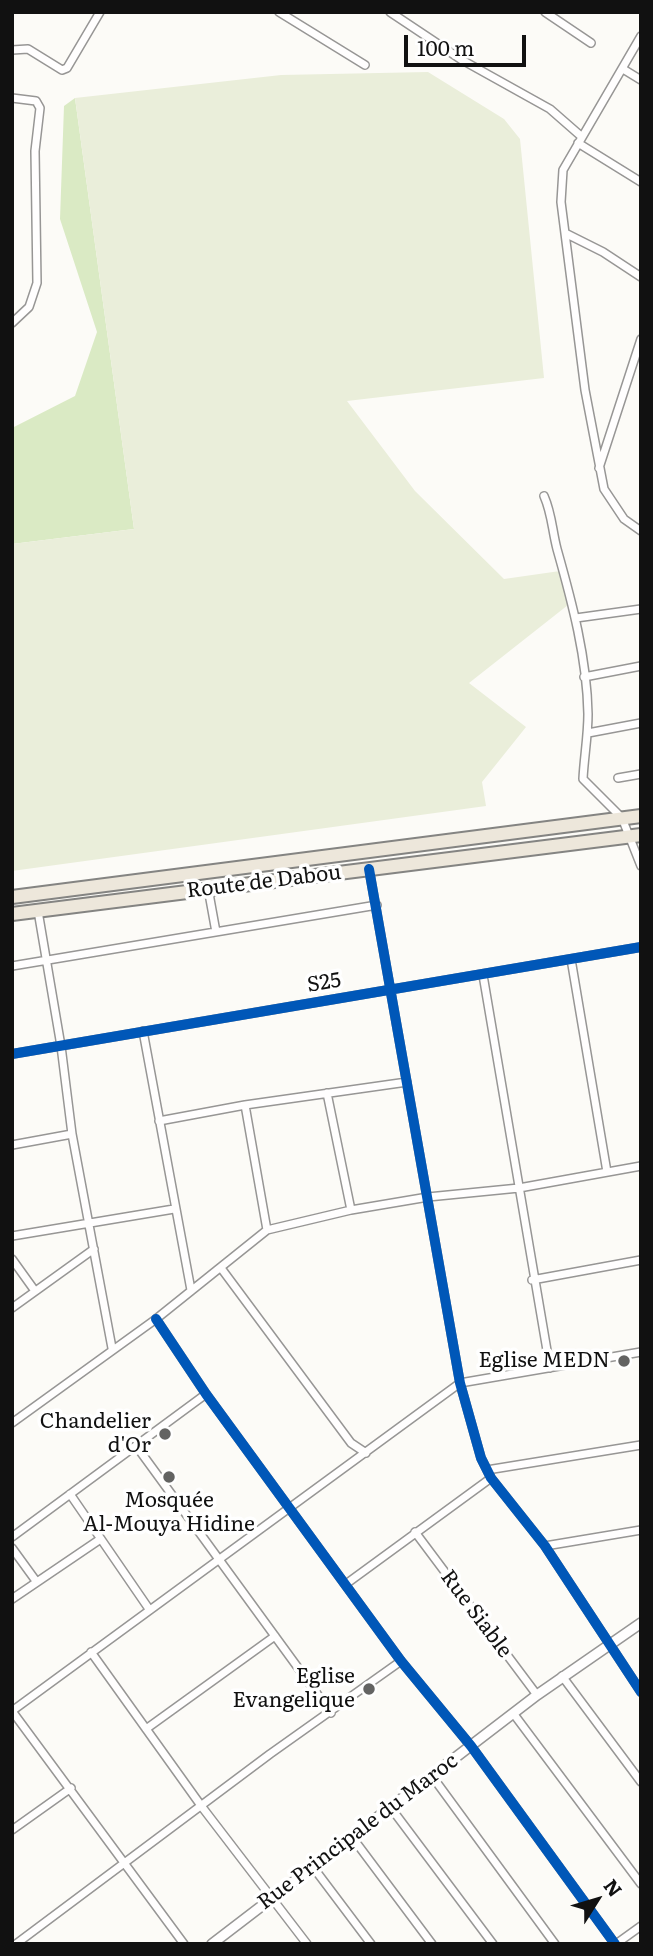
<!DOCTYPE html>
<meta charset="utf-8">
<style>
body{margin:0}
#map{position:relative;width:653px;height:1956px;overflow:hidden;background:#fcfbf7;font-family:Literata,serif}
canvas{display:block}
.frame{position:absolute;inset:0;border:14px solid #111;pointer-events:none}
.north{position:absolute;left:562px;top:1865px;width:70px;height:70px;-webkit-text-stroke:5px #fff;paint-order:stroke;rotate:53deg;font-size:19px;font-weight:700;line-height:28px;text-align:center;color:#111}
.north::after{content:'';display:block;margin:auto;width:24px;height:32px;background:#111;clip-path:polygon(50% 0,100% 100%,50% 72%,0 100%)}
.scale{position:absolute;left:404px;top:35px;width:122px;height:32px;box-sizing:border-box;border:4px solid #111;border-top:0;padding-left:9px;font-size:21px;line-height:24px;white-space:nowrap;color:#111;-webkit-text-stroke:5px #fff;paint-order:stroke}
</style>
<div id="map">
<canvas width="653" height="1956"></canvas>
<div class="frame"></div>
<div class="north">N</div>
<div class="scale">100 m</div>
</div>
<script>
const c = document.querySelector('canvas').getContext('2d');
c.lineJoin = 'round';
function fill(path, color) {
  c.fillStyle = color;
  c.fill(path, 'evenodd');
}
function stroke(path, color, width, dash) {
  c.strokeStyle = color;
  c.lineWidth = width;
  c.lineCap = dash ? 'butt' : 'round';
  c.setLineDash(dash || []);
  c.stroke(path);
}
function drawText(font, color, halo, rows, align = 'center') {
  c.font = font + ' Literata,serif';
  c.lineWidth = 7;
  c.setLineDash([]);
  c.textBaseline = 'middle';
  c.strokeStyle = halo;
  c.fillStyle = color;
  for (const [text, x, y, turn = 0] of rows) {
    c.save();
    c.translate(x, y);
    c.rotate((+turn || 0) * Math.PI / 180);
    c.textAlign = isNaN(turn) ? turn : align;
    if (halo) c.strokeText(text, 0, 0);
    c.fillText(text, 0, 0);
    c.restore();
  }
}
const forest = new Path2D(`
 M75,98L134,529L12,544V428L75,396L97,332L60,219L64,106Z`);
const cemetery = new Path2D(`
 M428,72L504,119L520,139L544,378L347,401L415,491L504,579L560,571L568,605L469,683L526,727L482,782L486,806L12,871V544L134,529L75,98L281,75Z`);
const minor = new Path2D(`
 M279,12L365,65
 M390,12L462,60L550,109L582,137
 M545,12L591,43
 M641,36L563,170L561,202L585,390L604,489L624,519L641,531
 M12,50L28,49L62,70L67,68L100,12
 M623,69L641,80
 M12,98L36,101L40,108L35,151L37,283L29,307L12,323
 M578,143L641,182
 M567,234L603,252L641,277
 M599,468L641,339
 M544,496C552,514 552,530 557,549C572,602 587,658 588,714C588,736 584,758 583,779L622,818L641,866
 M576,618L641,609
 M584,677L641,666
 M588,733L641,723
 M618,778L641,774
 M369,869L460,1383L481,1458L491,1478L545,1546L641,1692
 M208,888L216,932
 M38,911L61,1046L72,1134L112,1348
 M571,959L607,1172
 M12,966L377,905
 M483,975L550,1368
 M143,1031L191,1290
 M12,1054L641,947
 M327,1093L351,1210
 M245,1105L267,1230
 M159,1121L245,1105L407,1082
 M12,1145L72,1134
 M12,1236L174,1209
 M12,1259L35,1291
 M221,1268L351,1443L366,1453
 M532,1280L641,1260
 M12,1308L94,1249
 M156,1319L206,1394L401,1661L471,1746L615,1944
 M12,1423L156,1319L267,1230L351,1210L428,1197L519,1188L641,1166
 M137,1447L331,1713
 M487,1470L641,1445
 M70,1494L149,1609
 M415,1532L537,1695
 M12,1537L206,1394
 M545,1546L641,1530
 M12,1548L36,1581
 M346,1584L491,1478
 M12,1599L99,1540
 M91,1652L202,1807L307,1944
 M562,1676L641,1782
 M12,1711L460,1383L641,1352
 M12,1711L184,1944
 M513,1713L641,1884
 M146,1729L275,1636
 M432,1776L555,1944
 M391,1808L493,1944
 M12,1830L71,1788
 M352,1837L432,1944
 M313,1867L371,1944
 M16,1944L270,1754L401,1661
 M616,1944L641,1926`);
const tertiary = new Path2D(`
 M212,1944L537,1695L641,1623`);
const primary = new Path2D(`
 M12,897L641,816
 M12,914L641,835`);
const cycleway = new Path2D(`
 M369,869L460,1383L481,1458L491,1478L545,1546L641,1692
 M12,1054L641,947
 M156,1319L206,1394L401,1661L471,1746L615,1944`);
const markers = [
 [624,1361,7,"#636362"],
 [165,1434,7,"#636362"],
 [169,1477,7,"#636362"],
 [369,1689,7,"#636362"]
];
const streetNames = [
 ["Route de Dabou",264,882,-7],
 ["S25",324,983,-9],
 ["Rue Siable",476,1614,53],
 ["Rue Principale du Maroc",358,1832,-37]
];
const poiNames = [
 ["Eglise MEDN",610,1361],
 ["Chandelier",151,1422],
 ["d'Or",151,1446],
 ["Mosquée",169,1501,"center"],
 ["Al-Mouya Hidine",169,1525,"center"],
 ["Eglise",355,1677],
 ["Evangelique",355,1701]
];
fill(forest, '#daeac4');
fill(cemetery, '#eaeeda');
stroke(minor, '#979695', 10);
stroke(tertiary, '#979695', 12);
stroke(primary, '#848482', 16);
stroke(minor, '#fffefe', 7);
stroke(tertiary, '#fffefe', 9);
stroke(primary, '#ede7db', 12);
stroke(cycleway, '#0057b8', 10);
for (const [x, y, r, color] of markers) {
  const dot = new Path2D();
  dot.arc(x, y, r, 0, 2 * Math.PI);
  c.fillStyle = color;
  c.fill(dot);
  stroke(dot, '#fff', 2.5);
}
drawText('21px', '#111', '#fff', streetNames);
drawText('21px', '#111', '#fff', poiNames, 'right');
</script>
